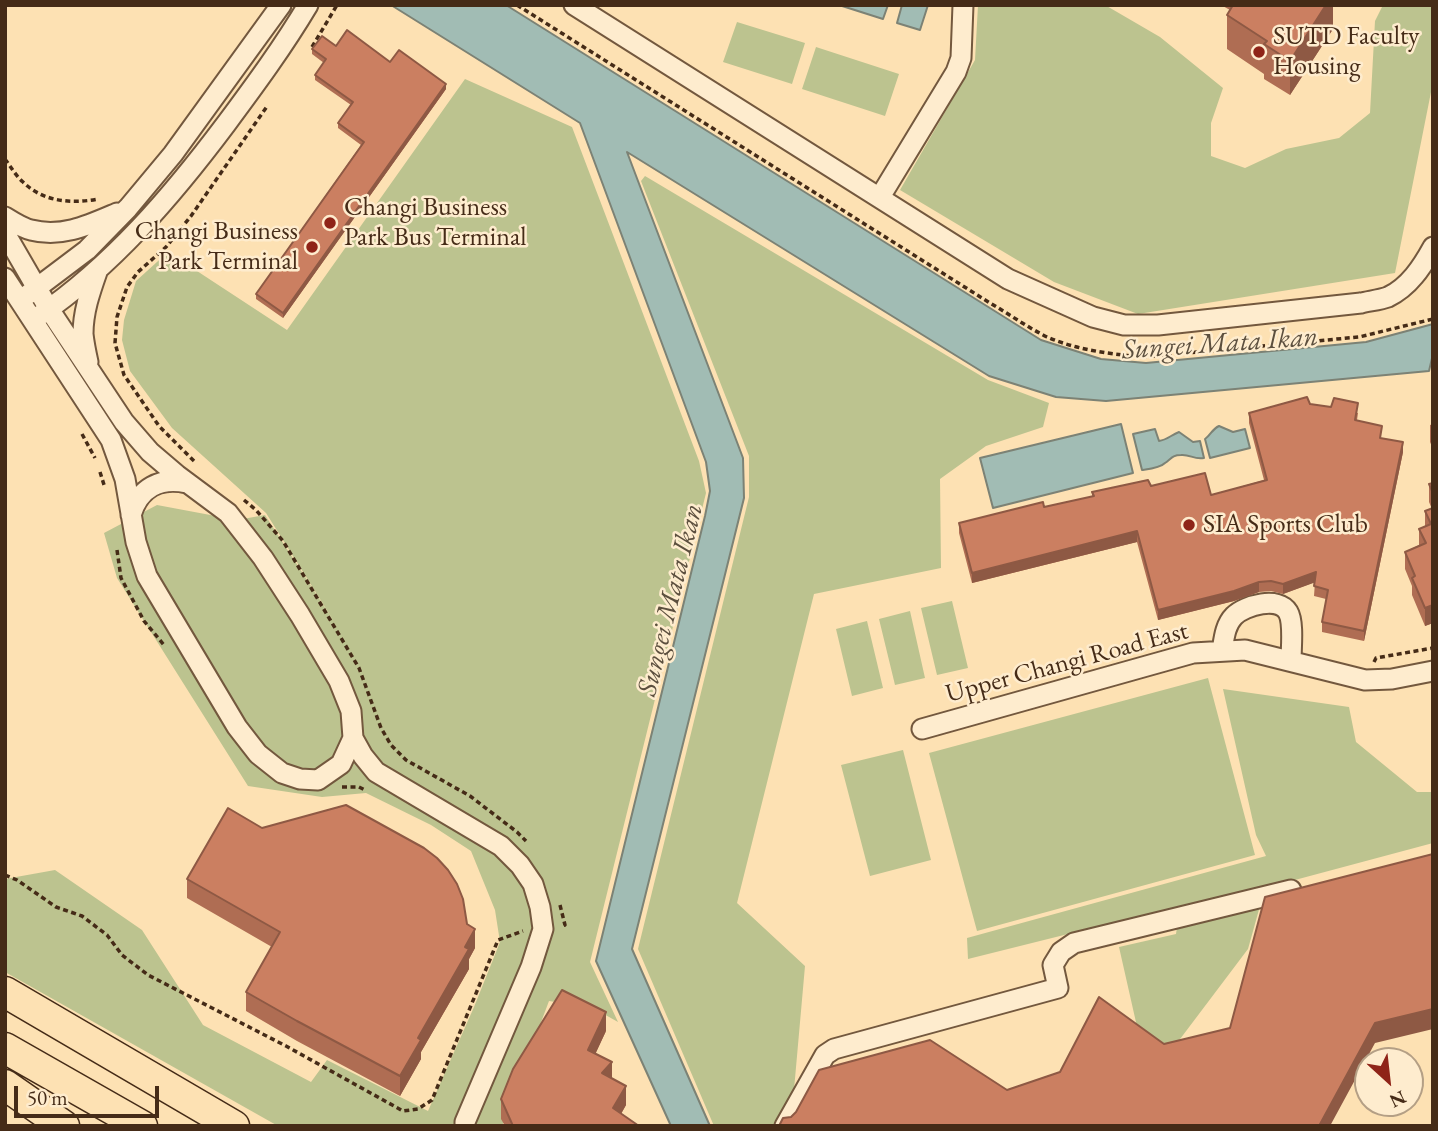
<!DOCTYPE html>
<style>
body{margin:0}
#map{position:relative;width:1438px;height:1131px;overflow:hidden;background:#fde1b3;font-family:"EB Garamond",serif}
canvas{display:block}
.frame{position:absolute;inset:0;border:7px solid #452b17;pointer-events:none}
.north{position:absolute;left:1354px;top:1047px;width:70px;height:70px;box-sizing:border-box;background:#feecce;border:2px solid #b49f85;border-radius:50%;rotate:153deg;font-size:19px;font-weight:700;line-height:28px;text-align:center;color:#452b17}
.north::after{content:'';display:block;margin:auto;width:24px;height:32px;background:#8f2418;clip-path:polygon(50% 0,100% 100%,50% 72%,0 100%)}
.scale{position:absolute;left:14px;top:1086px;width:145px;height:32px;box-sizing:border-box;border:4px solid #452b17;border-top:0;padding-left:9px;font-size:21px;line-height:24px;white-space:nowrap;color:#452b17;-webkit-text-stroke:5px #feecce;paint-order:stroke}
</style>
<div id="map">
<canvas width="1438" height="1131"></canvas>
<div class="frame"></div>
<div class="north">N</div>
<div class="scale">50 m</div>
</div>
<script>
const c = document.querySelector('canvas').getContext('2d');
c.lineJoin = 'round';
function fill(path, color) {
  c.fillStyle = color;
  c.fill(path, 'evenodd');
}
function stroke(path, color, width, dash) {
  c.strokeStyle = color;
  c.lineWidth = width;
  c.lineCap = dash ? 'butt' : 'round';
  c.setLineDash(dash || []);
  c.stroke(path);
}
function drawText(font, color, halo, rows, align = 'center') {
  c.font = font + ' "EB Garamond",serif';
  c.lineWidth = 5;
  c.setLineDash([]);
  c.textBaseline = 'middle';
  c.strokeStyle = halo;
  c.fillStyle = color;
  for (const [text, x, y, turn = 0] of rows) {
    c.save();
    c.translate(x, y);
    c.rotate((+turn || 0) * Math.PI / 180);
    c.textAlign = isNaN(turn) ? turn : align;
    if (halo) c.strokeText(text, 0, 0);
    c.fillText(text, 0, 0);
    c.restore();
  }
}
const green = new Path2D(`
 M978,5H1105L1160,37L1223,88L1211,123V156L1245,168L1286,149L1339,138L1370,113L1375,21L1383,5H1433V82L1395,273L1138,314L1054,282L900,190L975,60Z
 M737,22L805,43L792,84L723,62Z
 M816,47L899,74L885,116L802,89Z
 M465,79L572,127L699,461L706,493L590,962L618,1022L593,1008L549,1001L502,1126H278L5,972V879L55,870L142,930L203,1025L311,1082L327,1060L428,1111L474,1007L500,942L495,910L471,851L431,825L366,793L322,797L248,786L117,578L104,533L157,505L237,520L265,515L335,623L266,513L172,428L130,371L122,340L124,320L136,281L168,252L287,330Z
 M645,176L988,380L1049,403L1043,427L986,446L940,479L941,568L814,594L737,903L805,966L793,1101L777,1126H714L638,949L749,497V456L641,181Z
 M952,601L968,668L937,675L921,608Z
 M910,611L925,678L895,685L879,619Z
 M867,621L883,688L852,696L836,629Z
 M1208,678L1255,855L977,931L929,753Z
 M1223,689L1349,707L1356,742L1417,792H1433V843L1265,888L1248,949L1165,1059L1140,1040L1119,947L1176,934L1180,906L968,959L967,938L1266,856L1256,835Z
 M903,750L931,860L870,876L841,765Z`);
const water = new Path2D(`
 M391,5H506L1041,340L1101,359L1146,363L1366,342L1433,324V354L1429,371L1106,401L1056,397L989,376L627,152L743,458L744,498L632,949L710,1126H671L596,961L705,516L710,491L706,462L580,123Z
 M839,5H888L883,19Z
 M902,5H928L920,30L897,23Z
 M1121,424L1133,473L993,508L980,458Z
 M1219,426L1233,432L1245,429L1250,448L1210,458L1205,439C1211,435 1212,429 1219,426Z
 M1155,429L1159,441C1167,440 1171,435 1179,432L1193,442L1200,441L1204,458C1194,460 1190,454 1181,455C1172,455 1171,459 1165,463C1160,468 1149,469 1142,470L1133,434Z`);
const path = new Path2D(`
 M517,5L990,303C1009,314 1027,327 1047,337C1077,350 1110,354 1143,357L1359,337L1433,319
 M312,47L337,5
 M5,159C11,167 16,176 23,182C43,202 72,204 98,199
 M82,434L95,458
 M194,461L159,426L124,375L115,343L117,317L127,287L138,272L166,247L191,216L268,105
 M100,472L105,488
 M244,500L256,510L283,541L359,668L381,728L391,745L406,760L470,796L517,832L526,841
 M117,550L121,578L144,621L164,645
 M1374,662L1376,658L1433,648
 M342,787H359L365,790
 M5,875L17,880L56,907L82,916L107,935L122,955L148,975L286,1046L403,1111L418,1109L432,1100L498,940L523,931
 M560,905L565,925L562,926`);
const minor = new Path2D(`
 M574,5L1008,279L1093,317L1124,325H1158L1361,303C1369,301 1380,300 1388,297C1409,287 1422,267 1433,247
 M880,197L956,72L961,58L963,5
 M5,217C13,222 22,228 31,230C62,238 89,225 117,213
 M5,233L49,309L124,422L150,452L177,475L228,513L263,558L300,615L339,681L351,711L353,738L363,756L376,772L501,846L520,865L533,884L540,907L543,929L531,967L465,1122V1126
 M5,278L111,440L125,479L136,542L147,576L237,727L258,754L282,773L300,779L318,780L341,764L353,738
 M26,296L87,250L128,208L173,154L281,5
 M39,316C113,265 172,196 226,124C255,85 283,47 308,5
 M88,362C86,353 84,343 83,334C83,312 90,292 97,272
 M131,515C139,488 160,477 187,483
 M1222,651C1224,639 1225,625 1234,616C1245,605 1279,596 1288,612C1294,622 1291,649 1291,661
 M922,729L1193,653L1245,650L1365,680L1392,679L1433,671
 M785,1126L825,1055L834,1049L1058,988L1053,965L1061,952L1074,943L1291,890`);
const highway = new Path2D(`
 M5,992L234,1126
 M5,1048L142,1126
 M5,1085L64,1126`);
const wall = new Path2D(`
 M1221,5H1333V29L1290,95L1264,79V74L1227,49V15L1230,10Z
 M336,46L390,62L446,89L283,318L256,299V294L361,145L338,128V123L351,105L315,80V75L324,63L312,54V49Z
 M1310,404L1358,413L1357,420L1381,438L1403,452L1364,641L1322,632V622L1326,599L1314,596L1315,582L1283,594L1271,591L1259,592L1234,601L1158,620L1137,542L972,583L959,533V523L1044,507L1092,497V492L1151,486L1211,495L1264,480L1249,423V413Z
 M1433,424V449L1430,442V425Z
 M1433,464V623L1425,626L1412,595V586L1405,569V552L1419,545V529L1425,527V511L1432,509L1429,502V484L1432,483Z
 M262,828L467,924L475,948L469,959V969L421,1052V1059L400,1096L297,1041L246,1011V992L272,947L187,898V879Z
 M606,1031L595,1054L612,1078L626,1105L621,1114L639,1126H505L501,1119V1099Z`);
const shadedWall = new Path2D(`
 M1326,5H1333V29L1290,95V61Z
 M446,84V89L283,318V313Z
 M1403,442V452L1364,641V631Z
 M1137,531V542L972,583V573Z
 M1316,572V582L1283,594V584Z
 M1259,582V592L1234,601L1158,620V610Z
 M1433,605V623L1425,626V608Z
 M475,929V948L469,959V969L421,1052V1059L400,1096V1076L418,1038L465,947Z
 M1433,1009V1029L1375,1043L1330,1126H1319L1375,1023Z
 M606,1012V1031L588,1070V1050Z
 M612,1062V1081L602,1073Z
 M626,1086V1105L614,1126L613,1108Z`);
const building = new Path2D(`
 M1233,5H1326L1290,61L1264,44L1267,41L1227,15Z
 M347,30L390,62L399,50L446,84L283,313L256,294L364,142L338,123L353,102L315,75L326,59L312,49L322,36L336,46Z
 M1307,397L1310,404L1331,407L1334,398L1358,403L1355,420L1382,426L1380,438L1403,442L1364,631L1322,622L1328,590L1314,586L1316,572L1283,584L1271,581L1259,582L1234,591L1158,610L1137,531L972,573L959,523L1043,502L1044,507L1094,496L1092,492L1148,480L1151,486L1205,473L1211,495L1267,480L1249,413Z
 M1433,483V493L1429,484Z
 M1433,508V605L1425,608L1412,578L1415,576L1405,552L1426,543L1419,529L1431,524L1425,511Z
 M346,805L424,848L437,858L448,870L457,884L463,899L467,924L475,929L465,947L469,949L418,1038L421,1040L400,1076L297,1021L246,992L280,932L187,879L228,808L262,828Z
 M1433,854V1009L1375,1023L1319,1126H779L783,1118L791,1117L796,1112L819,1070L930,1040L1007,1090L1060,1072L1099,997L1164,1044L1230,1028L1265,897Z
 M562,990L606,1012L588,1050L612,1062L602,1073L626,1086L613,1108L639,1126H513L501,1099L513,1069Z`);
const markers = [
 [1259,52,7,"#8f2418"],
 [330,223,7,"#8f2418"],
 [312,247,7,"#8f2418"],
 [1189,525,7,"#8f2418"]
];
const poiNames = [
 ["SUTD Faculty",1273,37],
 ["Housing",1273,67],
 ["Changi Business",344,208],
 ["Park Bus Terminal",344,238],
 ["Changi Business",298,232,"right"],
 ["Park Terminal",298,262,"right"],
 ["SIA Sports Club",1203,525]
];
const streetNames = [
 ["Upper Changi Road East",1067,663,-15]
];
const waterNames = [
 ["Sungei Mata Ikan",1220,344,-4],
 ["Sungei Mata Ikan",671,600,-76]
];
fill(green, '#bcc38f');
fill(water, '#a1bcb4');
stroke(water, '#7c8275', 2);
stroke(minor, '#73583e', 23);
stroke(highway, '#452b17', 33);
stroke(path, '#452b17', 3.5, [5, 3.5]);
stroke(minor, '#feecce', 19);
stroke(highway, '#fde1b3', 30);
fill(wall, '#af6d53');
fill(shadedWall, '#8e5944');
fill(building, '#cb7f61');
stroke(building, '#8e5944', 2);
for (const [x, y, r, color] of markers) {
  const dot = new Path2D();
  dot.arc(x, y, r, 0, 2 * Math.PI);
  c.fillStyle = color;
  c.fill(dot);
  stroke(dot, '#feecce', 2.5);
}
drawText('26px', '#452b17', '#feecce', poiNames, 'left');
drawText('26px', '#452b17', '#feecce', streetNames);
drawText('italic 28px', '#5c4f3e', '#feecce', waterNames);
</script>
